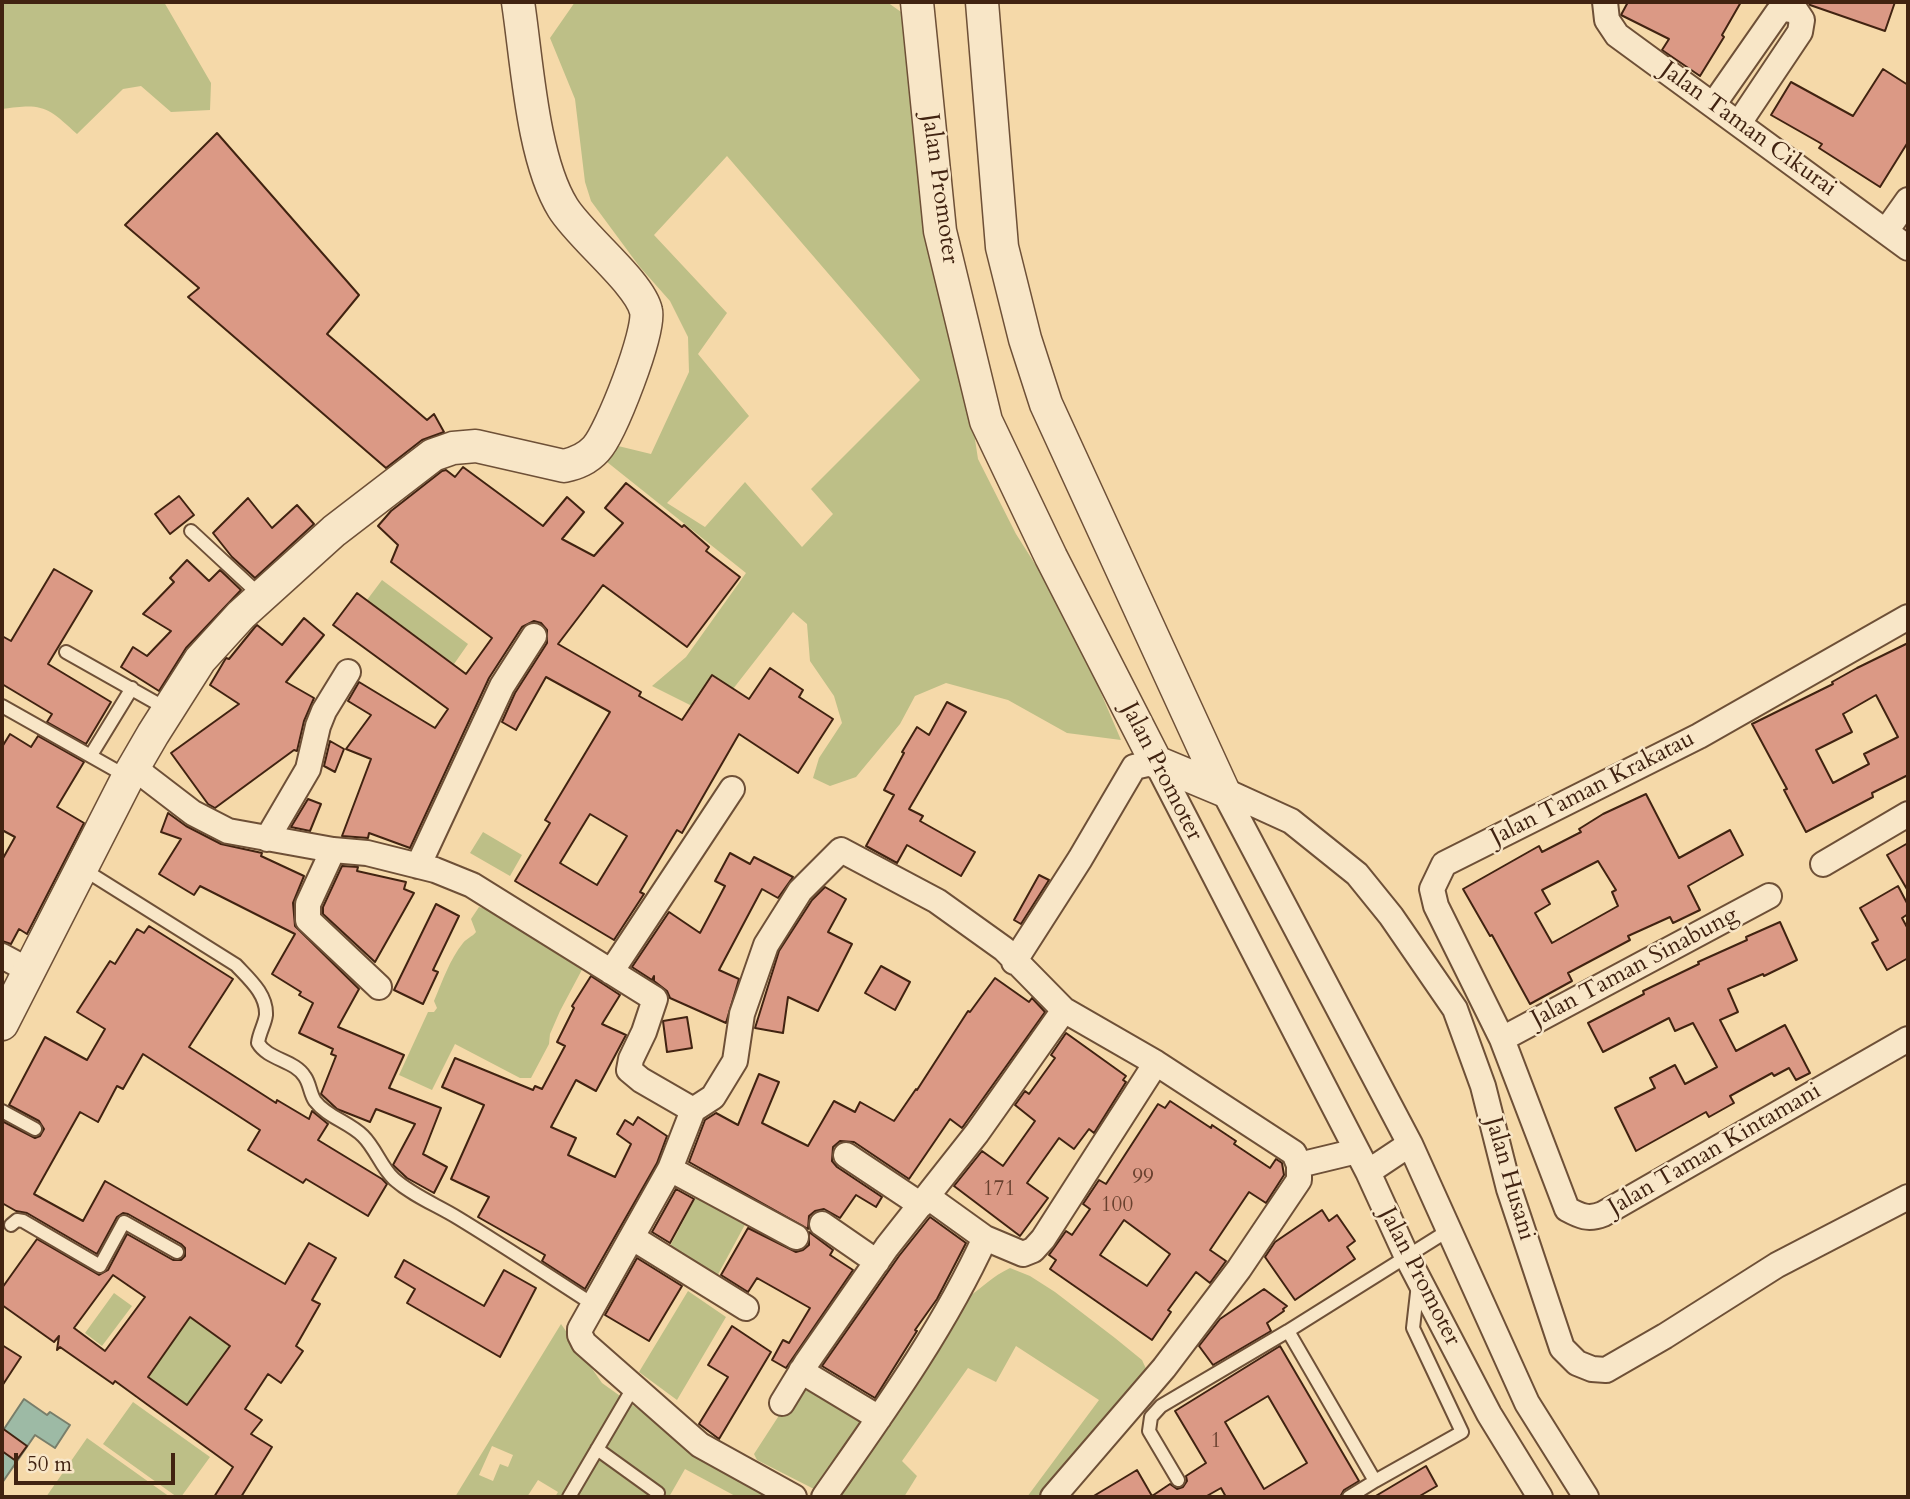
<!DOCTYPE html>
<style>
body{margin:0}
#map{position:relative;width:1910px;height:1499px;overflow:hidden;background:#f5d9a9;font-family:Cardo,serif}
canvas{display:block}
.frame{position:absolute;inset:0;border:4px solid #412311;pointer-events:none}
.scale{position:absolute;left:14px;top:1453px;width:161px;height:32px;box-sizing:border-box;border:4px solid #412311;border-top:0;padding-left:9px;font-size:21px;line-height:24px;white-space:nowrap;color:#412311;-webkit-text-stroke:5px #f8e6c7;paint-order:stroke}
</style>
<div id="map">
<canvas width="1910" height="1499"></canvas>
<div class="frame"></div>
<div class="scale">50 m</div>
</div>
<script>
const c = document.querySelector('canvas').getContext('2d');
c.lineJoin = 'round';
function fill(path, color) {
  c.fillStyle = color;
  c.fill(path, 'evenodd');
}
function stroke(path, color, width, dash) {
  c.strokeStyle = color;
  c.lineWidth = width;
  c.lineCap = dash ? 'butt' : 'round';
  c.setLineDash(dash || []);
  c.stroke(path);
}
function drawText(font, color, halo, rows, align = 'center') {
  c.font = font + ' Cardo,serif';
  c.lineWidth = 5;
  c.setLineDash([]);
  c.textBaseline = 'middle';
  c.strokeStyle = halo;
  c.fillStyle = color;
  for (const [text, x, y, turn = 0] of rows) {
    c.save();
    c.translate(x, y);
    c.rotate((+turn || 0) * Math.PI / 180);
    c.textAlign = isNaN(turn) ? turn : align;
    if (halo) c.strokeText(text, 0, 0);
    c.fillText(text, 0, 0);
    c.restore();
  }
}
const green = new Path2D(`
 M2,2H164L211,83L210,110L171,112L141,86L123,89L77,134C47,106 42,103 2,109Z
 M575,2H887L911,19L978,459L1016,534L1068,616L1121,740L1067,733L1008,700L946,683L915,696L900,724L856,777L830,786L813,778L819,758L842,723L834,696L810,661L807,624L793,612L733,689L712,675L692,706L652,686L686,657L746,573L607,462L614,445L651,454L689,372L688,337L670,301L639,266L591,201L585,182L575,99L550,38ZM727,156L920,380L811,489L833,514L802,547L745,482L705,527L667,503L749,416L698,354L727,313L654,235Z
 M382,580L468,644L454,664L367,600Z
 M483,832L522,855L510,876L470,853Z
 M479,907L496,912L585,964L560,1011L550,1034L549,1044L531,1078H520L455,1044L432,1090L399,1075L428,1012H434L437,1008L434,1001C442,982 450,959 463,943C467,938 472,937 476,932L471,919Z
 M697,1195L748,1219L715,1280L668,1250Z
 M1010,1268L1030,1276L1055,1292L1115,1338L1142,1360L1148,1373L1136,1388L1126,1393L1039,1497H1027L1099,1400L1016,1346L996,1382L968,1368L902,1461L917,1476L904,1497H837L968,1297C985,1286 991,1277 1010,1268Z
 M688,1291L726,1317L677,1400L639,1372Z
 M114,1293L132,1306L102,1346L85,1333Z
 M190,1317L230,1346L187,1405L148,1376Z
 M561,1324L602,1383L739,1481L770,1497H737L685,1469L669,1497H555L558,1492L538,1480L527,1497H455ZM492,1446L513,1455L508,1467L500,1464L493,1481L479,1475Z
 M802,1380L868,1421L817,1488H812L757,1460L754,1454Z
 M133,1402L210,1457L181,1497H177L103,1444Z
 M87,1438L170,1497H46Z`);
const water = new Path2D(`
 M24,1399L47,1415L50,1412L70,1425L55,1448L35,1435L2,1483V1432Z`);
const building = new Path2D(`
 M1628,2H1741L1722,35L1724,37L1700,76L1662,50L1669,39L1621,15Z
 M1808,2H1895L1885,31L1810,5Z
 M1883,69L1908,85V142L1880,187L1819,148L1822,144L1771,115L1791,82L1853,116Z
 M217,133L359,295L327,334L427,420L434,414L444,432L422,440L386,468L188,297L199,288L125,225Z
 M463,467L543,526L567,497L584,512L562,539L594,556L623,523L605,508L626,483L682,527L684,525L709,547L706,551L740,577L687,647L603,585L558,644L641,692L639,696L682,720L712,675L749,699L770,668L803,690L799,697L833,719L798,773L739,734L682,833L677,830L640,892L644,894L614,940L515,881L550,823L545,820L610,712L546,677L516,730L502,722L515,693L547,643V630L541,623L534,621L522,627L489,678L410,848L369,833L368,838L342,836L371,759L346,749L371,715L348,701L359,682L435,728L448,709L333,625L357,593L466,674L492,638L391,562L398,545L378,526L391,511L442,471L446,470L455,477ZM590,814L627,836L597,885L560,863Z
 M179,496L194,515L170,534L155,514Z
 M248,498L272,528L297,505L314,524L255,578L232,557L213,533Z
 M187,560L209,581L220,570L241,590L186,648L159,691L121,667L133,647L147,656L171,631L143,614L174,582L170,578Z
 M54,569L92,591L48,664L111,702L86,744L47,722L52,714L2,684V636L11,641Z
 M304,618L324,635L286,682L314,698L304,721L297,751L294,750L215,808L208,804L171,753L239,704L210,685L226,658L229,659L255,627L257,625L282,645Z
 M1908,643V775L1872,793L1873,797L1806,832L1784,790L1787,789L1752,724L1833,684L1832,682L1857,668ZM1876,695L1898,737L1864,754L1869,764L1833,783L1816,750L1852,732L1843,714Z
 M947,702L966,712L909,809L923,816L920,821L975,852L961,876L907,845L897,863L866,846L894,795L884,790L904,753L902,752L917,727L929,735Z
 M10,734L31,747L38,736L84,762L57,807L84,823L27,934L19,929L11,944L2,941V860L15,837L2,830V747Z
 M330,741L344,749L335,772L324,766Z
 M1646,794L1679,858L1730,830L1743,855L1688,886L1700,910L1673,923L1670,917L1628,936L1630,940L1568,973L1572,981L1530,1004L1492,935L1490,936L1463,889L1539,846L1542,852L1581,832L1579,829L1603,814ZM1598,861L1616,890L1612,892L1618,906L1552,943L1535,913L1550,904L1542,890Z
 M308,799L321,804L310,831L291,827Z
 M168,813L186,826L221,844L262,853L261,856L304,876L293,903L295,926L359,989L338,1027L404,1055L389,1088L441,1108L423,1154L447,1167L434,1193L407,1178L393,1165L415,1124L376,1109L370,1122L337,1109L321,1094L336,1056L331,1054L333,1049L299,1033L313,1003L299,995L301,992L272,974L295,934L200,886L194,895L159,874L181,839L161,832Z
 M1908,843V891L1887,855Z
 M730,853L750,864L754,857L793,877L778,898L762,889L719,970L739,979L726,1023L670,998L667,991L654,981V976L652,980L632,967L669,912L700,933L725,886L715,881Z
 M342,866L358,867L357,871L406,882L404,889L414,893L375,962L323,914V907Z
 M1039,875L1049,880L1021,924L1014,920Z
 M1898,886L1908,905V914L1902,918L1908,929V958L1887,970L1872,943L1878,940L1860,908Z
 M825,887L846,899L828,932L852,944L818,1011L788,997L783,1033L755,1028L779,951L812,900Z
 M436,904L459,916L433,970L438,972L423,1004L394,990Z
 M1780,922L1797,960L1764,976L1763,974L1728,989L1738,1012L1720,1020L1736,1051L1785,1025L1810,1073L1796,1080L1789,1068L1774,1076L1772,1073L1730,1096L1734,1103L1709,1117L1706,1112L1636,1151L1615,1108L1655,1088L1650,1078L1675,1065L1685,1084L1717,1067L1693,1023L1675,1031L1669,1018L1603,1052L1588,1023L1644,994L1643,991L1699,964L1698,962L1747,940L1746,937Z
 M149,926L233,979L189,1047L276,1103L277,1100L309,1119L312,1111L328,1124L318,1140L382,1179L387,1184L368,1216L306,1179L303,1183L248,1150L260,1130L143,1054L123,1089L117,1086L98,1122L80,1112L34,1194L83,1221L105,1181L285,1284L309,1243L336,1258L312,1300L320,1304L296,1346L303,1351L281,1383L268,1374L245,1409L262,1420L251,1434L272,1447L241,1497H214L233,1467L115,1381L113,1384L60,1347L57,1350L59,1336L54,1342L2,1305V1288L37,1239L99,1275L108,1270L127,1234L173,1260H181L185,1256V1248L181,1244L128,1214L123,1213L117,1217L97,1254L27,1213L16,1211L2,1203V1121L35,1138L40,1136L44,1129L39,1121L9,1105L45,1037L87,1060L105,1029L77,1012L110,961L115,964L137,929L144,933ZM113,1275L145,1297L105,1351L74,1328ZM190,1317L230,1346L187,1405L148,1377Z
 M881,966L910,982L895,1010L865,993Z
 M591,976L620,995L602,1024L626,1035L596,1091L576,1080L551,1127L576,1138L568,1155L615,1177L631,1144L617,1134L625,1120L633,1125L638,1117L667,1136L657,1163L585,1289L542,1261L545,1255L478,1217L489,1197L451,1179L484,1105L442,1087L455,1058L533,1090L535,1086L542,1089L565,1046L557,1042L574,1008L572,1006Z
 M995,978L1029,1002L1032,998L1045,1012L962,1128L950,1119L909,1179L854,1142L840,1141L833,1147L832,1161L837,1167L882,1197L876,1207L856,1195L840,1218L824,1209L815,1211L809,1216L808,1229L689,1162L705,1120L716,1113L738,1125L759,1074L779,1082L762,1123L808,1146L834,1101L855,1112L860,1102L894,1121L916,1089L917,1090L968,1011L970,1012Z
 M687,1017L692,1048L667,1052L663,1021Z
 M1066,1033L1126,1076L1123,1080L1126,1082L1094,1133L1089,1129L1074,1149L1059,1138L1027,1183L1048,1198L1020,1236L954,1186L982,1151L1003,1166L1035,1121L1015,1105L1025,1091L1029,1094L1055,1058L1051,1055Z
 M1170,1101L1211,1128L1212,1125L1236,1141L1234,1144L1270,1168L1276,1159L1282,1163L1284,1175L1266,1203L1249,1192L1210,1250L1226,1261L1210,1283L1196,1272L1168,1310L1171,1312L1152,1340L1050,1269L1056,1260L1049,1255L1066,1231L1072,1235L1090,1209L1083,1204L1099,1180L1106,1184L1158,1104L1165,1108ZM1124,1220L1170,1254L1147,1286L1100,1255Z
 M676,1189L694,1199L670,1243L652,1232Z
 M1322,1210L1329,1221L1337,1215L1355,1241L1347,1247L1355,1259L1295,1300L1265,1257L1275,1242Z
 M930,1217L966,1243L937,1299L915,1330L917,1331L875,1398L822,1366L899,1256Z
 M748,1228L796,1252L803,1250L809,1245V1232L833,1250L830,1255L853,1270L786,1368L772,1360L783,1340L789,1343L810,1308L757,1278L748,1292L721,1275Z
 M637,1258L682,1286L649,1341L605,1315Z
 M404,1260L484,1306L504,1270L536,1288L500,1357L407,1303L415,1289L395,1277Z
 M1264,1289L1287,1306L1283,1309L1284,1311L1267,1323L1271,1331L1213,1365L1199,1346L1220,1319Z
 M732,1326L771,1352L719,1439L699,1424L728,1377L708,1365Z
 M2,1345L21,1357L2,1386Z
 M1280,1346L1359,1481L1344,1490L1340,1497H1226L1221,1488L1205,1497H1092L1137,1470L1152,1496L1170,1484L1177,1489L1183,1487L1187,1481L1186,1476L1206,1463L1175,1411ZM1268,1396L1307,1463L1264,1489L1225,1422Z
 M2,1428L27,1446L16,1461L2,1451Z
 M1426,1466L1437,1486L1418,1497H1374Z`);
const service = new Path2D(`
 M191,531L261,596
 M66,652L167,709
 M2,706L126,776
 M91,755L132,688
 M83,869L236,965C249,979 267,994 266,1015C265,1024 259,1033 258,1043C268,1060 295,1060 305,1077C310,1084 310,1094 315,1101C327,1117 349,1122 363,1136C376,1149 381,1167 394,1179C413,1196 437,1205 458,1218C504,1246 549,1276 594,1305
 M2,1111L35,1129
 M11,1225L17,1220L23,1221L100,1266L124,1222L177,1252
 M1418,1284L1413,1328L1462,1432L1375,1481L1288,1331L1449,1230
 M597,1449L658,1493
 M1178,1480L1149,1431L1151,1417L1161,1406L1288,1331
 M569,1497L633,1388
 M1349,1497L1375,1481`);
const minor = new Path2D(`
 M1605,2L1607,20L1617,35L1908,248
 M1713,105L1778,12L1785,9L1796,11L1802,20L1800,32L1739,123
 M1886,231L1908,200
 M1908,617L1699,736L1444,864L1432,889L1436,906L1502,1039L1567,1209C1580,1216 1588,1220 1603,1214L1908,1039
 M133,767L193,813L228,831L333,850L367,853L435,870L472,885L655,999L644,1032L631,1059L629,1070L641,1080L693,1110L713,1097L735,1061L742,1014L766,945L800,891L841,850L937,901L1004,949L1064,1010L1156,1063L1294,1153L1299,1165V1180L1239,1269L1164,1368L1053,1497
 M1223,790L1291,821L1357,874L1391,916L1455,1009L1483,1086L1509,1189L1562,1348L1577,1363L1592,1369L1606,1370L1665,1336L1777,1265L1908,1197
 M1223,790L1410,1144L1527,1403L1586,1497
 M267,839L308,769L318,726L324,711L348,672
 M333,850L308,904V920L379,987
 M1823,864L1908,814
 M418,866L502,686L534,636
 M2,956L30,971
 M1014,962L1080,859L1134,767L1156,762L1368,1172L1406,1255L1489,1414L1540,1497
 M611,972L732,789
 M1502,1039L1769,896
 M693,1110L670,1169L580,1329V1335L584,1343L700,1445L794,1497
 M846,1155L921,1205
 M1299,1165L1357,1151
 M670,1169L796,1237
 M1368,1172L1410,1144
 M928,1197L985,1238
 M822,1224L877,1262
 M633,1238L746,1308
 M801,1371L879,1418
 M782,1403L807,1362L887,1247L977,1133L1064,1010
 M824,1497C882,1414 943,1330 985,1238L1023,1254L1033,1250L1043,1239L1156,1063`);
const tertiary = new Path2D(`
 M917,2L940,231L986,421L1051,557L1156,762L1223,790
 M982,2L1002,247L1025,339L1046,404L1223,790
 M2,1024L128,777L153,734L200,660L241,615L334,531L433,455L453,448L476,446L564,466C577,463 587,459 596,449C611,433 651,330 646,311C640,283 581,237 563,208C532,158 527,61 518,2`);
const numberNames = [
 ["99",1143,1178],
 ["171",999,1190],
 ["100",1117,1206],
 ["1",1216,1442]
];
const streetNames = [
 ["Jalan Taman Cikurai",1748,130,36],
 ["Jalan Promoter",939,189,82],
 ["Jalan Promoter",1161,772,63],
 ["Jalan Taman Krakatau",1593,789,-27],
 ["Jalan Taman Sinabung",1635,968,-28],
 ["Jalan Taman Kintamani",1715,1150,-30],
 ["Jalan Husani",1509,1179,74],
 ["Jalan Promoter",1419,1277,63]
];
fill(green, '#bdbf87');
fill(water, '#9dbaa5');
stroke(water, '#787e6a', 2);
fill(building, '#db9985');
stroke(building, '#412311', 2);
stroke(service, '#6e5037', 16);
stroke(minor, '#6e5037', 28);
stroke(tertiary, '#6e5037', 35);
stroke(service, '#f8e6c7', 12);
stroke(minor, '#f8e6c7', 24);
stroke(tertiary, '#f8e6c7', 32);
drawText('21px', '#68402e', null, numberNames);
drawText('24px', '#412311', '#f8e6c7', streetNames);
</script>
